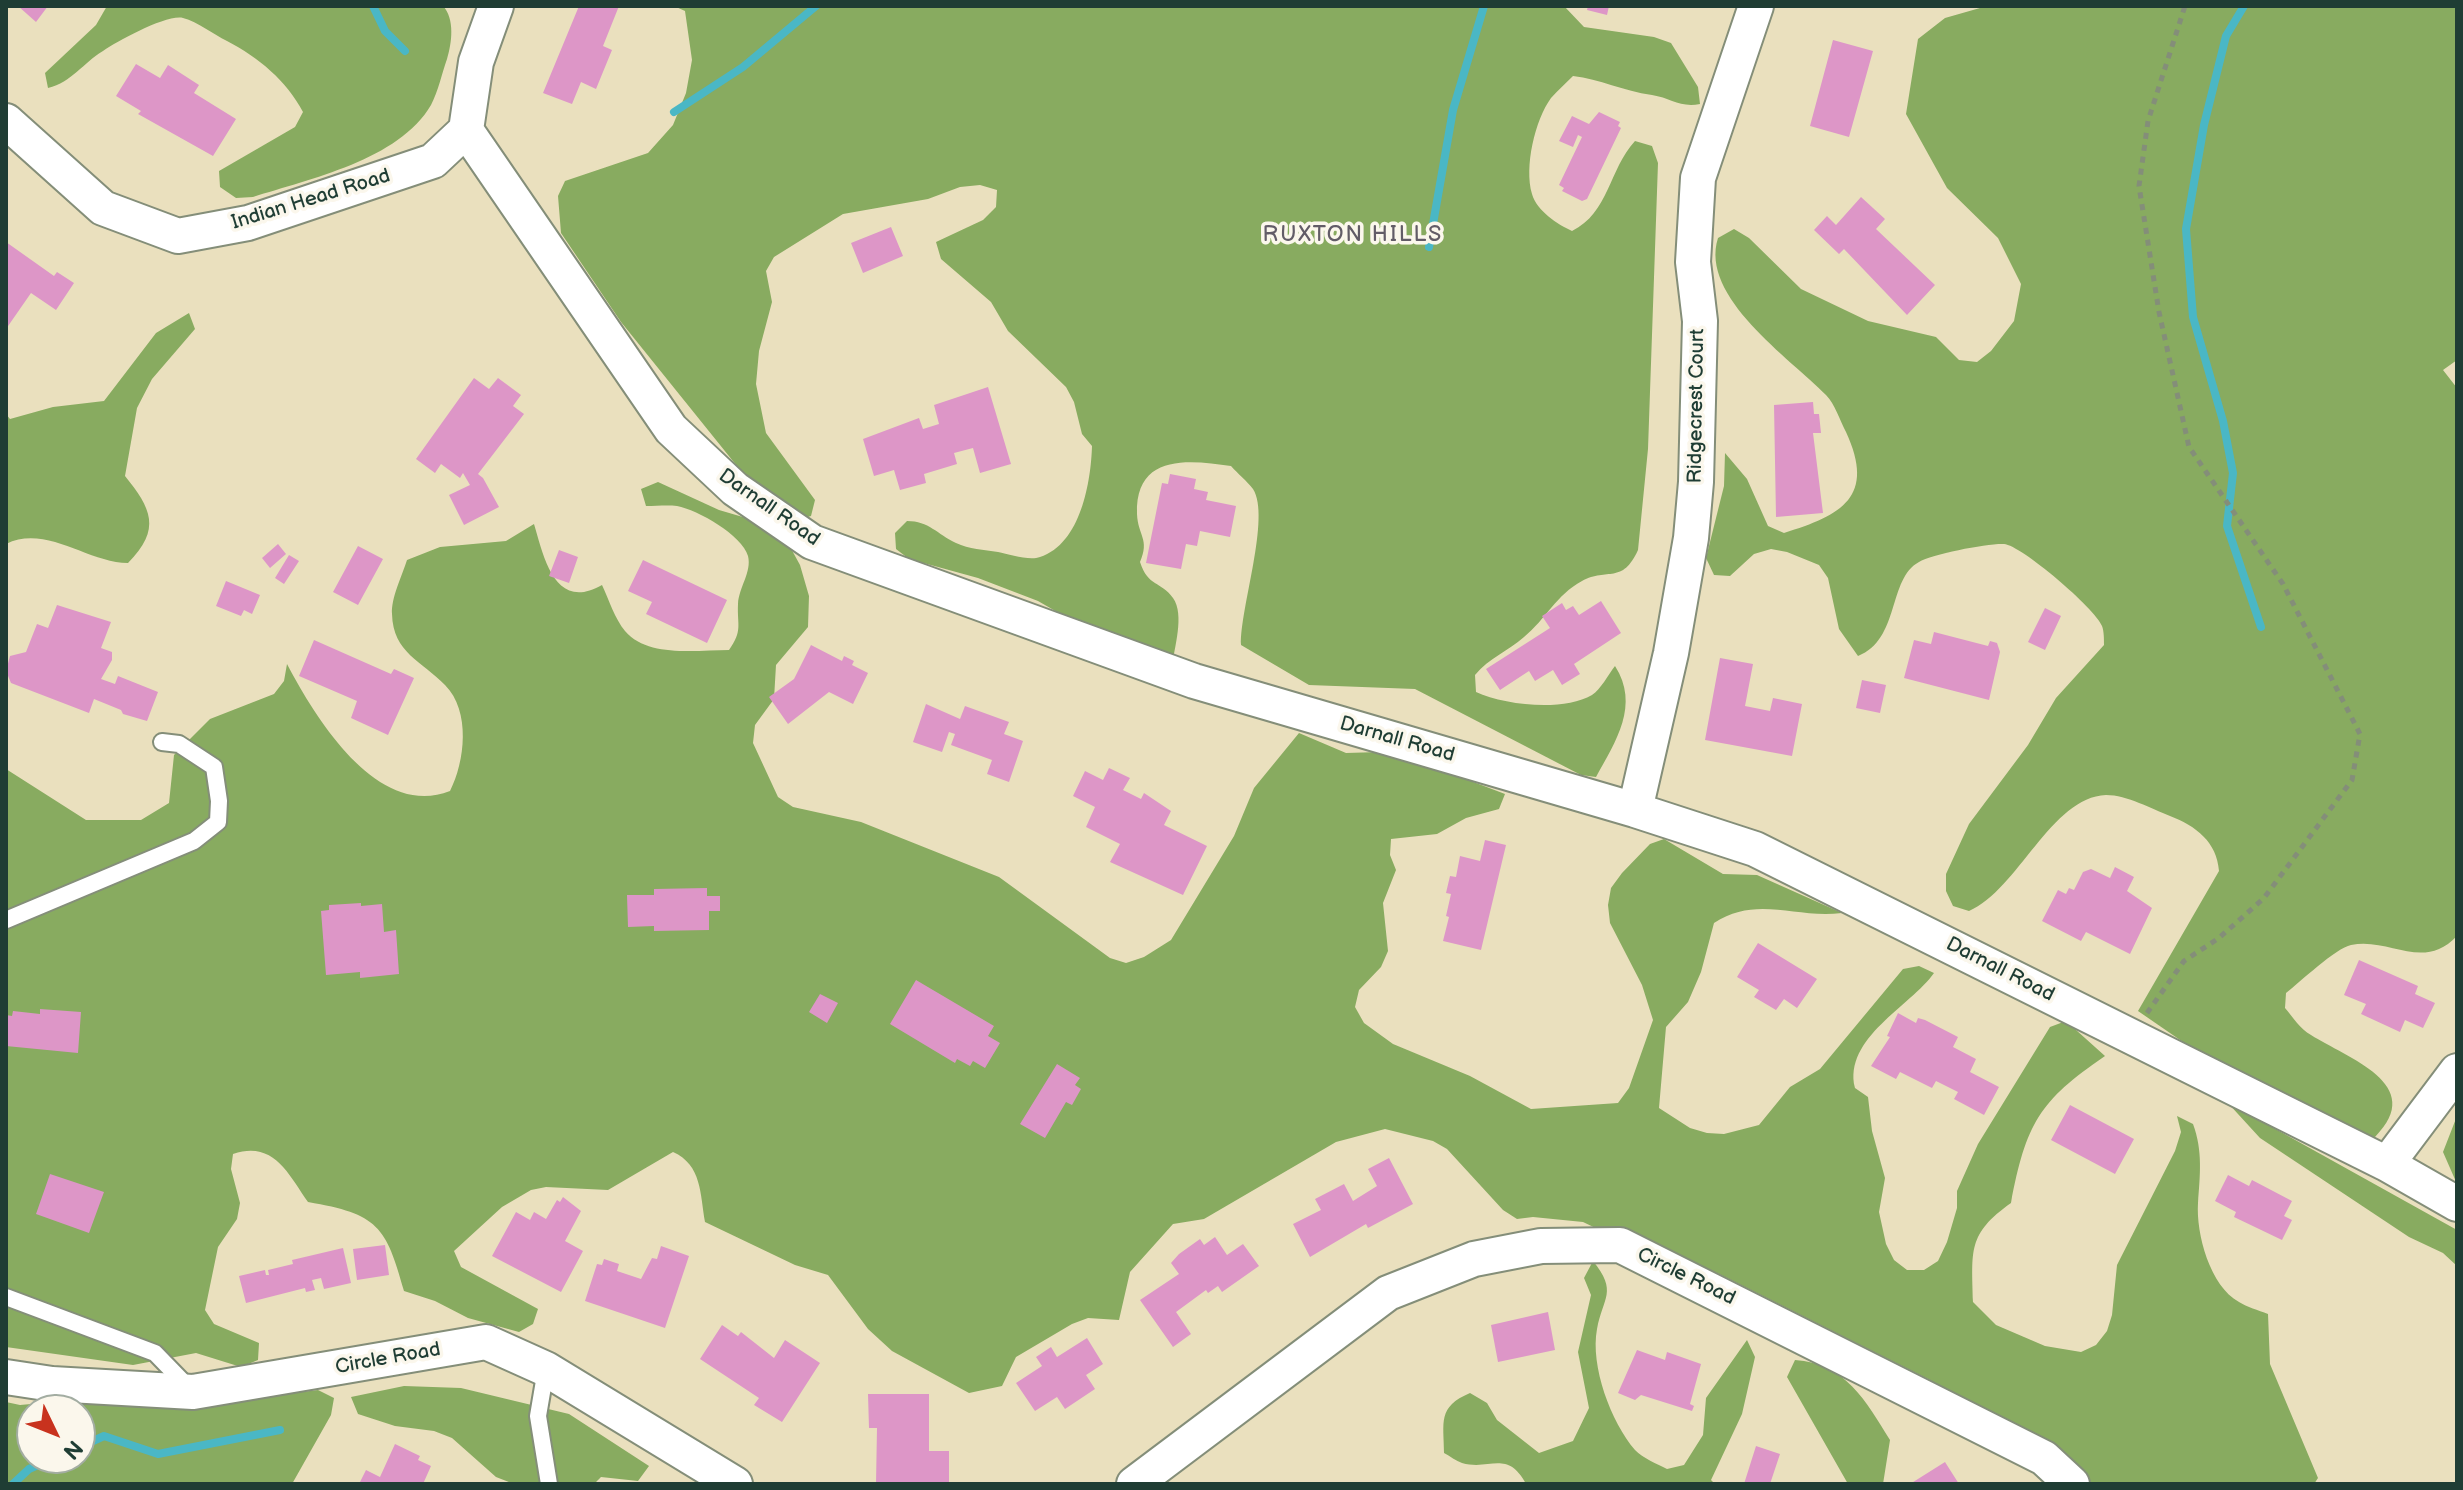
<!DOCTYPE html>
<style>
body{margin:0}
#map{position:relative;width:2463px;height:1490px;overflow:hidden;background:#eae0be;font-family:"Balsamiq Sans",sans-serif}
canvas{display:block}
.frame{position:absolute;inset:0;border:8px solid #1f3d34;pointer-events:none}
.north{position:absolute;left:16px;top:1394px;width:80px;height:80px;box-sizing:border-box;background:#fbf7ec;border:2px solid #a3ada2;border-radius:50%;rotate:133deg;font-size:22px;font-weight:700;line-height:32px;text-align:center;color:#1f3d34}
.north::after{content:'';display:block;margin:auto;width:28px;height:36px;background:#c8321e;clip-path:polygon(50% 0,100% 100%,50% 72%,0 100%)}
</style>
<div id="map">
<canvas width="2463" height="1490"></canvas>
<div class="frame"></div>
<div class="north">N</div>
</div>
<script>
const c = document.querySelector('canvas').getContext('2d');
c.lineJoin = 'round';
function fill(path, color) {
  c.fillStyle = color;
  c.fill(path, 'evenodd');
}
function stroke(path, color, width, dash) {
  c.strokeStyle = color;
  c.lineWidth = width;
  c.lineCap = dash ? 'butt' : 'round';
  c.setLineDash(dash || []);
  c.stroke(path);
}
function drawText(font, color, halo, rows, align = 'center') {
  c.font = font + ' "Balsamiq Sans",sans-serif';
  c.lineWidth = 7;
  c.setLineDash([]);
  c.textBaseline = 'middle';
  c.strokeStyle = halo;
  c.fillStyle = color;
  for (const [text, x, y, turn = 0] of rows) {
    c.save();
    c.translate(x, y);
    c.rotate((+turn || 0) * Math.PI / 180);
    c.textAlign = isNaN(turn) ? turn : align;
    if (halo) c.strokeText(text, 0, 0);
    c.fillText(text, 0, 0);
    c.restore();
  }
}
const forest = new Path2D(`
 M107,6H443C455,19 452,43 447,59C442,73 438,92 431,105C399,160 309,179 253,197L236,198L220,187L219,171L295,127L303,112C286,80 259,58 227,41C213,34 198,22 183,18C167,14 118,41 103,51C83,63 72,82 48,88L45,73L96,25Z
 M674,6H1564L1584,27L1654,37L1671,43L1698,87L1700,104C1680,108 1671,98 1652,95C1623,91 1600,79 1573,76C1566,83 1558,90 1551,98C1535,120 1524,167 1532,194C1537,211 1557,224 1572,231C1609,213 1609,169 1635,141L1652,146L1658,163L1648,449L1638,550C1622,585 1608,567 1582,581C1556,595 1546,619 1524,637C1508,651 1489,658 1475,675L1476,692C1504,705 1563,712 1592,695C1601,689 1608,675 1615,666C1640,705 1616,741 1596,777L1581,775L1415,689L1309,685L1241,645C1240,608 1271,517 1253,489C1247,481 1238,474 1231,466C1190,460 1135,453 1137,514C1138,536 1150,539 1140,562C1148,587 1161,581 1173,598C1185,615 1174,648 1172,667L1125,651L1038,601L978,578L909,559L896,549L895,533L907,521C929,521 937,534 956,543C969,549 984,550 998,552C1009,554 1029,561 1040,557C1081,544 1091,481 1092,446L1082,434L1074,402L1066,387L1008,331L991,302L941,259L936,242L983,220L996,207L997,190L980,185L960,187L928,199L843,214L774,257L766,271L772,302L759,351L756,384L766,433L815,500L811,516L796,521L745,476L621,322L561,233L558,196L565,181L648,153L673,125L686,93L692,60L685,11Z
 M1987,6H2457V360L2443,370L2457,388V936C2423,972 2390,937 2351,945C2336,948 2300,982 2286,993L2285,1008C2293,1017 2300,1029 2311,1035C2347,1058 2428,1084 2375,1137L2343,1133L2199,1053L2138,1011L2219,871C2217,842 2196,826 2170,816C2152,809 2127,795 2106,795C2051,797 2018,890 1969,911L1953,906L1946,891V874L1969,824L2028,745L2056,698L2104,645C2104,639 2104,631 2102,626C2096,609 2021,545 2004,544C1989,543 1932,554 1919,562C1888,578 1900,640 1858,656L1839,629L1828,578L1819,565L1787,552L1771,549L1754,554L1730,576L1714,575L1706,558L1724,486L1725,453L1747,479L1768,526L1784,533C1842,515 1876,497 1846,432C1840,421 1835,404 1826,395C1790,358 1699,297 1718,238L1734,229L1749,238L1801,289L1868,321L1936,337L1959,360L1977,362L1991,351L2014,321L2021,284L1998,238L1947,188L1906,114L1918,39L1945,18Z
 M189,313L195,329L152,379L137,408L125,476C151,508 162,529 128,563C88,563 46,524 6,544V414L10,419L53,407L104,401L156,333Z
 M658,482L719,510L770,525L783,534L800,565L809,596L808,627L776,665L774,699L755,725L753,743L778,797L793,807L861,822L999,877L1110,958L1126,963L1144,957L1171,940L1234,836L1254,788L1299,733L1346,753L1380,752L1413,759L1505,794L1499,809L1466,818L1437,834L1391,839L1390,855L1396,870L1383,903L1388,951L1381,967L1359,990L1355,1007L1364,1023L1393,1044L1470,1076L1531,1109L1618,1103L1629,1088L1653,1020L1642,985L1610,923L1608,905L1611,888L1622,873L1650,844L1664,839L1723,874L1757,875L1842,913C1795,919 1757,895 1714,923L1701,972L1688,1002L1666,1027L1659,1108L1690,1128L1707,1133L1724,1134L1759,1125L1790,1087L1820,1069L1903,969L1919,966L1934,973C1911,1006 1843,1038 1855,1088L1868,1097L1872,1131L1885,1178L1879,1212L1886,1244L1894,1260L1907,1270H1924L1938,1261L1947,1242L1957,1208V1191L1978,1144L2050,1027L2066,1021L2105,1056C2039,1101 2026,1124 2011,1203C1967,1234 1972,1251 1973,1302L1996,1325L2045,1346L2081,1352L2096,1345L2107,1331L2112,1315L2117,1265L2175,1151L2181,1132L2177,1116L2193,1124C2203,1151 2200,1175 2198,1203C2196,1234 2210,1286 2239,1302C2247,1307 2258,1310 2268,1314L2270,1364L2318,1478L2314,1484H2092L1930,1380L1717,1273L1665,1261L1583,1222L1533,1217L1517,1219L1503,1210L1447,1149L1433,1141L1385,1129L1336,1142L1204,1219L1173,1224L1130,1272L1119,1320L1088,1318L1072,1324L1016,1357L1002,1386L969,1393L892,1351L868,1329L828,1275L795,1265L705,1222C700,1194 702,1165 673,1152L608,1190L546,1187L531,1190L502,1207L454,1251L461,1267L538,1309L533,1324L519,1332L468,1318L435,1301L404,1291C386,1226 378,1214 308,1202C288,1173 273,1140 233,1154L231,1169L240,1203L237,1219L218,1247L205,1310L214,1324L259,1343L258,1360L241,1367L196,1353L133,1365L6,1347V769L86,820H141L169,803L174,755L210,719L274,694L284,681L287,664C315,717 377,820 450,791C465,762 471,711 445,685C422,661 393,653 392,614C391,598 402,576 407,560L440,547L506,541L534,524C544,558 555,612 602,585C609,600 615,619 625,631C648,658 697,650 729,650C743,630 737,626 738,604C739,587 752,572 748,556C742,535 698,510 677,506C668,505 656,506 646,506L641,489Z
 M2227,1102L2457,1230V1266L2443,1253L2409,1237L2260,1138Z
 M2457,1116V1184L2443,1152Z
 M1593,1261C1618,1292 1603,1297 1597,1329C1590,1366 1611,1422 1635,1450C1643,1458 1657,1464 1667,1469L1684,1465L1703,1435L1706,1398L1747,1340L1755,1357L1742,1414L1711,1480L1715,1484H1526C1507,1449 1490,1471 1462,1463C1456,1461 1450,1456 1444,1453C1444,1422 1437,1407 1470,1393L1487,1403L1497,1420L1539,1453L1573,1441L1589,1408L1578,1352L1591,1295L1584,1278Z
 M1795,1360C1845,1363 1866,1401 1890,1440L1883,1484H1848L1787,1377Z
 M404,1386L461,1388L569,1414L649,1466L638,1481L601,1477L594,1484H514L496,1477L452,1438L434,1431L395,1426L358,1414L351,1397Z
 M318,1390L334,1398L331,1415L292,1484H6V1402L20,1405L133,1395L168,1408ZM32,1410H80V1458H32Z`);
const stream = new Path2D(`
 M373,6L385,31L405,51
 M2244,6L2226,36L2204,125L2186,229L2193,317L2223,421L2233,473L2227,526L2261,627
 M674,112L743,67L816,6
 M1429,247L1453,110L1484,6
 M80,1447L104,1436L158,1454L280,1430
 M13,1484L29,1469L54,1458`);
const building = new Path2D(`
 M18,6H48L36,22Z
 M579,6H619L603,46L612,50L596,89L581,82L572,104L543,93Z
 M1588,6H1609L1607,15L1587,10Z
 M1833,40L1873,51L1849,137L1810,126Z
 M136,64L160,78L168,65L199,85L194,93L236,119L213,156L138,114L141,111L116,96Z
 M1599,112L1620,122L1618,126L1621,128L1587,199L1582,201L1562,191L1564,188L1559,185L1582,137L1578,135L1573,147L1559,141L1572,116L1589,124Z
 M1861,197L1885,219L1876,229L1935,285L1907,315L1844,249L1839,254L1814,230L1827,216L1836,225Z
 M891,227L903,256L863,273L851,243Z
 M6,242L54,276L57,272L74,283L56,310L31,293L6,329Z
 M474,378L489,389L498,378L521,395L513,406L524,414L478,474L483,478L499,507L464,525L449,495L470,485L463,473L460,478L441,464L435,473L416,459Z
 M988,387L1011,464L980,473L973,448L954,453L957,464L924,474L926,483L900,490L894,470L874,476L863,439L919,418L923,429L939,424L934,405Z
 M1813,402L1814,414H1819L1821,433H1813L1823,513L1776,517L1774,405Z
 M1170,474L1196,479L1194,489L1208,492L1206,500L1236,506L1230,537L1200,531L1197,546L1186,544L1181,569L1146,563L1162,483L1168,484Z
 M278,544L286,554L270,568L262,558Z
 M358,546L383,559L358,605L333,592Z
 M559,550L578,557L569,583L549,576Z
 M289,555L299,561L284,584L275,578Z
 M643,560L727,600L707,643L646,614L652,602L628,591Z
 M226,581L260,595L252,614L244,610L241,616L216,606Z
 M1601,601L1621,633L1574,664L1580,674L1562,685L1553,670L1535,681L1529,671L1500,690L1486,669L1550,628L1542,616L1562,603L1566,610L1573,606L1579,615Z
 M57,605L111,622L101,648L112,652V660L101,679L115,684L118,676L158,692L147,721L123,714L121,710L94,699L89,713L11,683L6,671L10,656L26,652L37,624L48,628Z
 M2045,608L2061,616L2045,650L2028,642Z
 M1934,632L1988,646L1990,641L1997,643L2000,652L1989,700L1904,678L1914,640L1931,644Z
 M314,640L391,674L394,669L414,678L388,735L351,718L357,701L299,676Z
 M811,645L842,661L844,656L854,661L852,665L868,673L853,704L829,692L788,724L769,697L794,679Z
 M1720,658L1753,664L1745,706L1770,711L1773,698L1802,704L1792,756L1705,740Z
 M1862,680L1886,685L1880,713L1856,708Z
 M926,704L960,719L965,706L1009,722L1004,734L1023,741L1009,782L987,774L992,760L951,745L955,734L949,732L942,752L913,742Z
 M1109,768L1130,778L1123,790L1141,799L1144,793L1171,811L1164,825L1207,846L1183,895L1110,862L1120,844L1086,827L1095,807L1073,796L1085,771L1103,780Z
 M1485,840L1506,845L1481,950L1443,941L1449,917L1446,916L1451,894L1446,893L1450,876L1456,877L1460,856L1480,861Z
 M2115,867L2134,877L2127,891L2152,908L2130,954L2086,932L2081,941L2042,921L2058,890L2066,894L2069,888L2074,890L2083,872L2091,869L2110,878Z
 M707,888V896H720V911H709V930L654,931V926L628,927L627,895H654V889Z
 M361,903V906L382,904L384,932L396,930L399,974L360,978V972L326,975L321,911L329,910V905Z
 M1758,943L1817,979L1797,1008L1784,999L1776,1010L1754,997L1759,990L1737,977Z
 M2359,960L2418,986L2415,994L2435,1003L2423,1028L2405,1020L2400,1032L2361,1014L2366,1004L2344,995Z
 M916,980L994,1026L988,1036L1000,1043L985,1068L973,1061L970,1066L957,1059L955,1063L890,1024Z
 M820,994L838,1003L827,1023L809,1012Z
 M40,1009L81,1012L78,1053L6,1046V1015L12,1016L13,1011L40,1014Z
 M1898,1013L1916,1023L1918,1018L1925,1020L1958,1037L1953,1047L1976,1059L1970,1072L1999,1087L1984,1115L1954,1099L1958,1092L1936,1081L1932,1088L1900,1072L1896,1079L1871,1066L1890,1037L1887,1036Z
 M1057,1064L1080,1078L1075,1085L1081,1089L1072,1105L1066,1102L1045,1138L1020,1124Z
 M2070,1105L2134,1139L2115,1174L2051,1140Z
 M1389,1158L1413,1204L1368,1228L1366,1224L1310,1257L1293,1224L1321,1210L1315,1199L1344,1184L1353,1201L1377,1186L1368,1169Z
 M50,1174L104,1192L89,1233L36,1214Z
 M2228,1175L2249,1186L2252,1180L2292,1201L2284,1216L2292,1220L2282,1240L2234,1217L2236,1212L2215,1201Z
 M563,1197L581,1211L565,1241L583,1251L561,1292L492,1256L516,1212L530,1220L534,1212L546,1219L557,1200L560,1202Z
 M1215,1237L1227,1255L1243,1244L1259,1266L1222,1292L1218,1286L1208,1293L1206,1290L1176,1312L1191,1334L1173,1347L1140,1300L1179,1274L1171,1263L1179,1254L1200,1239L1204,1245Z
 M385,1245L389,1275L357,1280L353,1249Z
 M661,1246L689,1256L665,1328L585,1301L597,1264L602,1265L604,1259L619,1264L617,1271L641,1279L652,1258L657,1259Z
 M343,1248L351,1283L324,1289L321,1278L312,1280L315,1290L306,1292L305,1288L246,1303L239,1276L265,1270L266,1275H269L268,1270L293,1264L292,1260Z
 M1548,1312L1555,1350L1498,1362L1491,1325Z
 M722,1325L738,1336L741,1332L774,1358L785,1340L820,1363L782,1422L754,1405L759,1398L700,1359Z
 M1087,1338L1103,1364L1086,1375L1095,1389L1065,1409L1057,1397L1035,1411L1016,1383L1042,1366L1036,1357L1051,1347L1057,1357Z
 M1637,1350L1665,1360L1667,1352L1701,1364L1690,1404L1694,1406L1692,1411L1641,1395L1635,1400L1618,1393Z
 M868,1394H929V1451H949V1484H876L877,1428H869Z
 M395,1444L420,1456L418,1460L431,1466L423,1484H359L366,1470L380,1477Z
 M1756,1446L1780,1454L1770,1484H1744Z
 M1945,1462L1959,1484H1910Z`);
const path = new Path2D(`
 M2147,1013L2184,961L2219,938L2264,898L2352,780L2360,734L2283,584L2189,447L2159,312L2139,186L2148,121L2185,6`);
const lane = new Path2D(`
 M6,920L194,841L218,822L219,801L214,767L179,744L162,742
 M6,1297L155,1353L189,1388
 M546,1369L538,1416L549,1484`);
const street = new Path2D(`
 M6,121L103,208L178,236L248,223L433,161L466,130L476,62L496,6
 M466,130L671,429L735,489L812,542L1194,681L1635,810L1755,849L2387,1164L2457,1204
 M1635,810L1671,653L1691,538L1696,482L1700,321L1693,262L1698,178L1756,6
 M2387,1164L2457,1071
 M6,1377L52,1384L193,1392L486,1342L546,1369L735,1484
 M1134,1484L1388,1293L1474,1259L1541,1246L1620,1245L2044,1458L2072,1484`);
const streetNames = [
 ["Indian Head Road",311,200,-17],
 ["Ridgecrest Court",1697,406,-89],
 ["Darnall Road",769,508,35],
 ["Darnall Road",1397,740,16],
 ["Darnall Road",2000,970,27],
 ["Circle Road",1686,1277,26],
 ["Circle Road",388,1359,-10]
];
const neighbourhoodNames = [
 ["RUXTON HILLS",1353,235]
];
fill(forest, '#88ab60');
stroke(stream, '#4ab7c5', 8);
fill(building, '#dd96c7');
stroke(lane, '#848e79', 20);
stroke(street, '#848e79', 38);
stroke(path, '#848e79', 5, [6, 6]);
stroke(lane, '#fff', 16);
stroke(street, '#fff', 34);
drawText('20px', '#1f3d34', '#fbf7ec', streetNames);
c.letterSpacing = '2px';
drawText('22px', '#625c67', '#fbf7ec', neighbourhoodNames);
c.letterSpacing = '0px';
</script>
